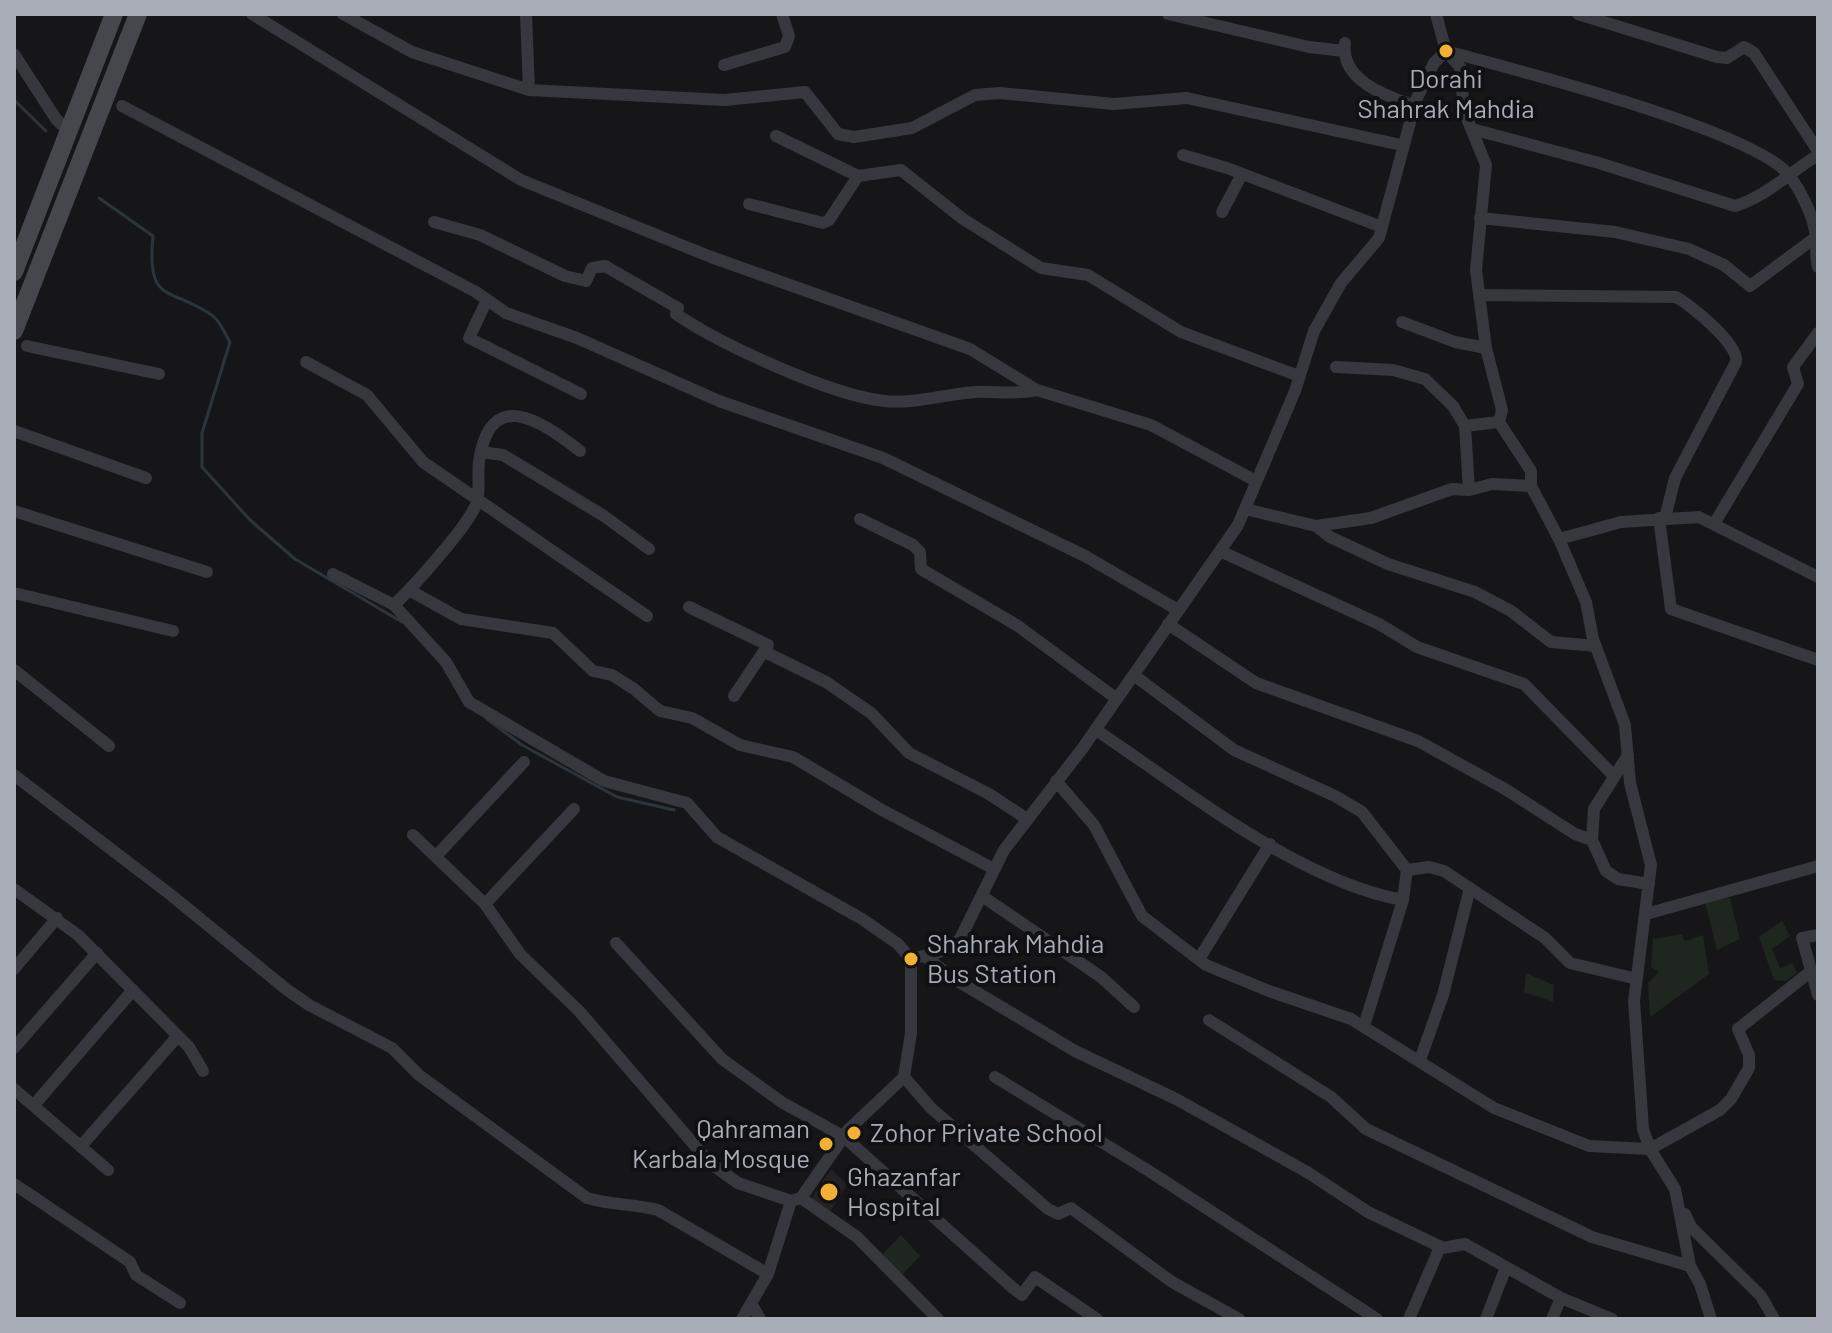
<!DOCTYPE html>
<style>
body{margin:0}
#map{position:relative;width:1832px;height:1333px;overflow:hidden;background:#161618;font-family:Barlow,sans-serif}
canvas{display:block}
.frame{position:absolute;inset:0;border:16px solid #a8adb8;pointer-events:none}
</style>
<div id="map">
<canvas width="1832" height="1333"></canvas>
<div class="frame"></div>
</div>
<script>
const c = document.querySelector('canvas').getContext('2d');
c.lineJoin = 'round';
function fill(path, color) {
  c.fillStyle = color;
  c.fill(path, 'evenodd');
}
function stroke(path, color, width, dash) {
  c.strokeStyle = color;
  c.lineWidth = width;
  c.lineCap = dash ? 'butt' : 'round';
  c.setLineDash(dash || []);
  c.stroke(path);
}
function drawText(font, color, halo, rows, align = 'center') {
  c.font = font + ' Barlow,sans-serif';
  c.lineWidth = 8;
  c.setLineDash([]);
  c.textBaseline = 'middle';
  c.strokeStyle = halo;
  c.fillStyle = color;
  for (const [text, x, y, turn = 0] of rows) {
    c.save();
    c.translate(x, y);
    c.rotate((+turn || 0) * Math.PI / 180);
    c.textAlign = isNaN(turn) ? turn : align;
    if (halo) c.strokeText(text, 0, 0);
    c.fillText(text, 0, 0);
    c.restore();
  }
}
const built = new Path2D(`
 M831,1169L847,1185L830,1212L811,1199Z`);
const green = new Path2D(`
 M1730,898L1740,939L1717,950L1705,902Z
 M1782,921L1790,936L1772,949L1780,968L1793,963L1797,973L1786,981L1774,980L1759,937Z
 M1682,934L1685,941L1703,935L1709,974L1650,1017L1648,983L1659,972L1651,967L1653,939Z
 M1526,973L1554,985L1553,1002L1524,992Z
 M901,1235L920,1256L900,1277L880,1257Z`);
const stream = new Path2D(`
 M14,100L46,131
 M99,198L153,236C146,305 170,286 213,316C220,321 225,334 230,342L202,433V467L250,520L295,559L402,622
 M487,719L522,745L617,797L674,810`);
const street = new Path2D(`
 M252,14L521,180L711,257L970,349L1037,390L1151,425L1256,481
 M343,14L412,52L529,90L725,100L805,92L838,134L854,137L912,128L975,95L1000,93L1114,104L1187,98L1401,145
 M526,14L529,90
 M1168,14L1309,47L1344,51
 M1436,14L1446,51L1460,67L1464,111L1486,165L1476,270L1486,348L1502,410L1499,422L1531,471V486L1559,539L1586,602L1593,639L1625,725L1630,783L1651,865L1634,1001L1643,1129L1650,1149L1675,1189L1690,1266L1700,1284L1711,1319
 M1578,14L1717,57L1727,58L1744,47L1754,53L1818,151
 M1345,43C1340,81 1387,96 1415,106
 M14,54L56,119L70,133
 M724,65L785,47L789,36L782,14
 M122,106L476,292L506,313L577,338L719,401L883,458L1085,556L1178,610
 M1472,129L1599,163L1735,206C1767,196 1789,173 1818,155
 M776,136L858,176
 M1183,155L1227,168L1382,227
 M749,204L823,223L829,220L858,176L901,170L963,219L1041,268L1088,275L1181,332L1299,376
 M1222,212L1242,174
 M1480,218L1615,232L1689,249L1724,265L1750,286L1816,237
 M434,222L480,235L565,276L586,281L592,268L605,266L678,308L676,314C720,344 832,396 885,401C914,404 946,394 976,392C996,391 1018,395 1037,390
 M1479,295L1676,297C1691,305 1740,345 1736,362L1675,478L1665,518
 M487,300L469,338L581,394
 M1402,322L1455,342L1486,348
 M27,346L159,374
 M306,362L367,395L423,462L647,616
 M1336,367L1393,370L1425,379L1453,406L1465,426L1469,490
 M1465,426L1499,422
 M14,431L146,478
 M481,452L503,455L604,516L649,549
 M1245,509L1316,526L1330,537L1388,564L1475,592L1511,611L1551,642L1596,646
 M14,511L207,572
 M1659,518L1671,609L1818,660
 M860,519L913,545L920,552L921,569L1018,626L1117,699
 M1714,524L1798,384L1793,367L1818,333
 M1316,526L1371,518L1452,489L1469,490L1492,484L1531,486
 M1559,539L1621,522L1699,517L1818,577
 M1220,551L1379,624L1417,647L1524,684L1614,776
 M333,574L394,605L446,662L469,702L604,781L687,803L717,837L862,919L898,944L911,959V1033L904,1077L849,1129L801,1198L791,1201L768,1274L742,1319
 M409,590L461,619L553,633L593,671L612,675L634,689L660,711L692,718L740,745L793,757L882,810L994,869
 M14,593L173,631
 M394,605C414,586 466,528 476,505C481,493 477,475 479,462C490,386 540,420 580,451
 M689,607L768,645L734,696
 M1168,624L1256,683L1418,741L1505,789L1575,834L1592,840
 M765,652L826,682L871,713L909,753L989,794L1027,819
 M14,670L109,746
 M1135,676L1234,750L1335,796L1362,812L1407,870L1403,900L1364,1026
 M1096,730C1183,788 1300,882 1403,900
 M1628,755L1594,809L1592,840L1606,871L1618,879L1649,884
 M14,775L171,895L286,989L309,1005L392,1048L419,1075L587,1198C611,1205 635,1204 658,1210L768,1274
 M1056,781L1094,825L1142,916L1206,965L1269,991L1351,1019L1494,1108L1589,1146L1650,1149L1720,1110L1731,1099L1749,1068V1055L1738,1029L1810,972
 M413,835L485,904L520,954L579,1011L710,1163L738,1183L791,1201
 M437,855L524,762
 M1407,870L1429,867L1444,871L1545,938L1570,963L1637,979
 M14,889L78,935L189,1047L203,1071
 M982,896L1101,977L1134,1007
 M485,904L574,809
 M1646,914L1818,866
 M1818,935L1802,938L1818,995
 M616,943L722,1059L783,1103L843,1136L1013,1288L1022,1295L1035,1277L1097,1319
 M925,956L951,977L1075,1051L1176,1099L1307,1172L1368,1212L1443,1248L1465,1244L1561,1298L1612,1319
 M911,959L947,950L960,939L1004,850L1082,749L1238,525L1295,391L1314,331L1341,283L1379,238L1416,100L1434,63L1446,51C1512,69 1753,130 1789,175C1801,191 1814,217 1816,237C1817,248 1815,256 1818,267
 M1199,959L1270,844
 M14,969L57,918
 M1209,1020L1331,1097L1366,1129L1592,1237L1690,1266
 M14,1048L97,953
 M1420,1060L1443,995L1470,888
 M904,1077L931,1108L1048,1209L1058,1214L1071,1208L1172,1282L1239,1319
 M995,1077L1149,1171L1377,1319
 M14,1089L108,1170
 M34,1105L133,990
 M81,1146L177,1037
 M14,1184L130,1262L136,1275L180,1303
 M801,1198L857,1237L938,1319
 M1685,1214L1691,1227L1761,1296L1774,1319
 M752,1305L760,1319
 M1409,1319L1440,1247
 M1486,1319L1506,1267
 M1552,1319L1561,1298`);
const secondary = new Path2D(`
 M14,272L114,14
 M14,331L138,14`);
const markers = [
 [1446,51,8,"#f2b134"],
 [911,959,8,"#f2b134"],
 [854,1133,8,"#f2b134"],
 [826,1144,8,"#f2b134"],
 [829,1192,10,"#f2b134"]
];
const poiNames = [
 ["Dorahi",1446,79,"center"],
 ["Shahrak Mahdia",1446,109,"center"],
 ["Shahrak Mahdia",927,944],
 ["Bus Station",927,974],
 ["Qahraman",810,1129,"right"],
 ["Karbala Mosque",810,1159,"right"],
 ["Zohor Private School",870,1133],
 ["Ghazanfar",847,1177],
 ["Hospital",847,1207]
];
fill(built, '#222225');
fill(green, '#1e261f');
stroke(stream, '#2c353c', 3);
stroke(street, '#37383d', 12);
stroke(secondary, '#45474d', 18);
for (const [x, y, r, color] of markers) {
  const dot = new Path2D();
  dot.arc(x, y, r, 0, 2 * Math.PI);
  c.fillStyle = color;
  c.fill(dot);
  stroke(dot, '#111113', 3);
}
drawText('26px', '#a8adb8', '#111113', poiNames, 'left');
</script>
